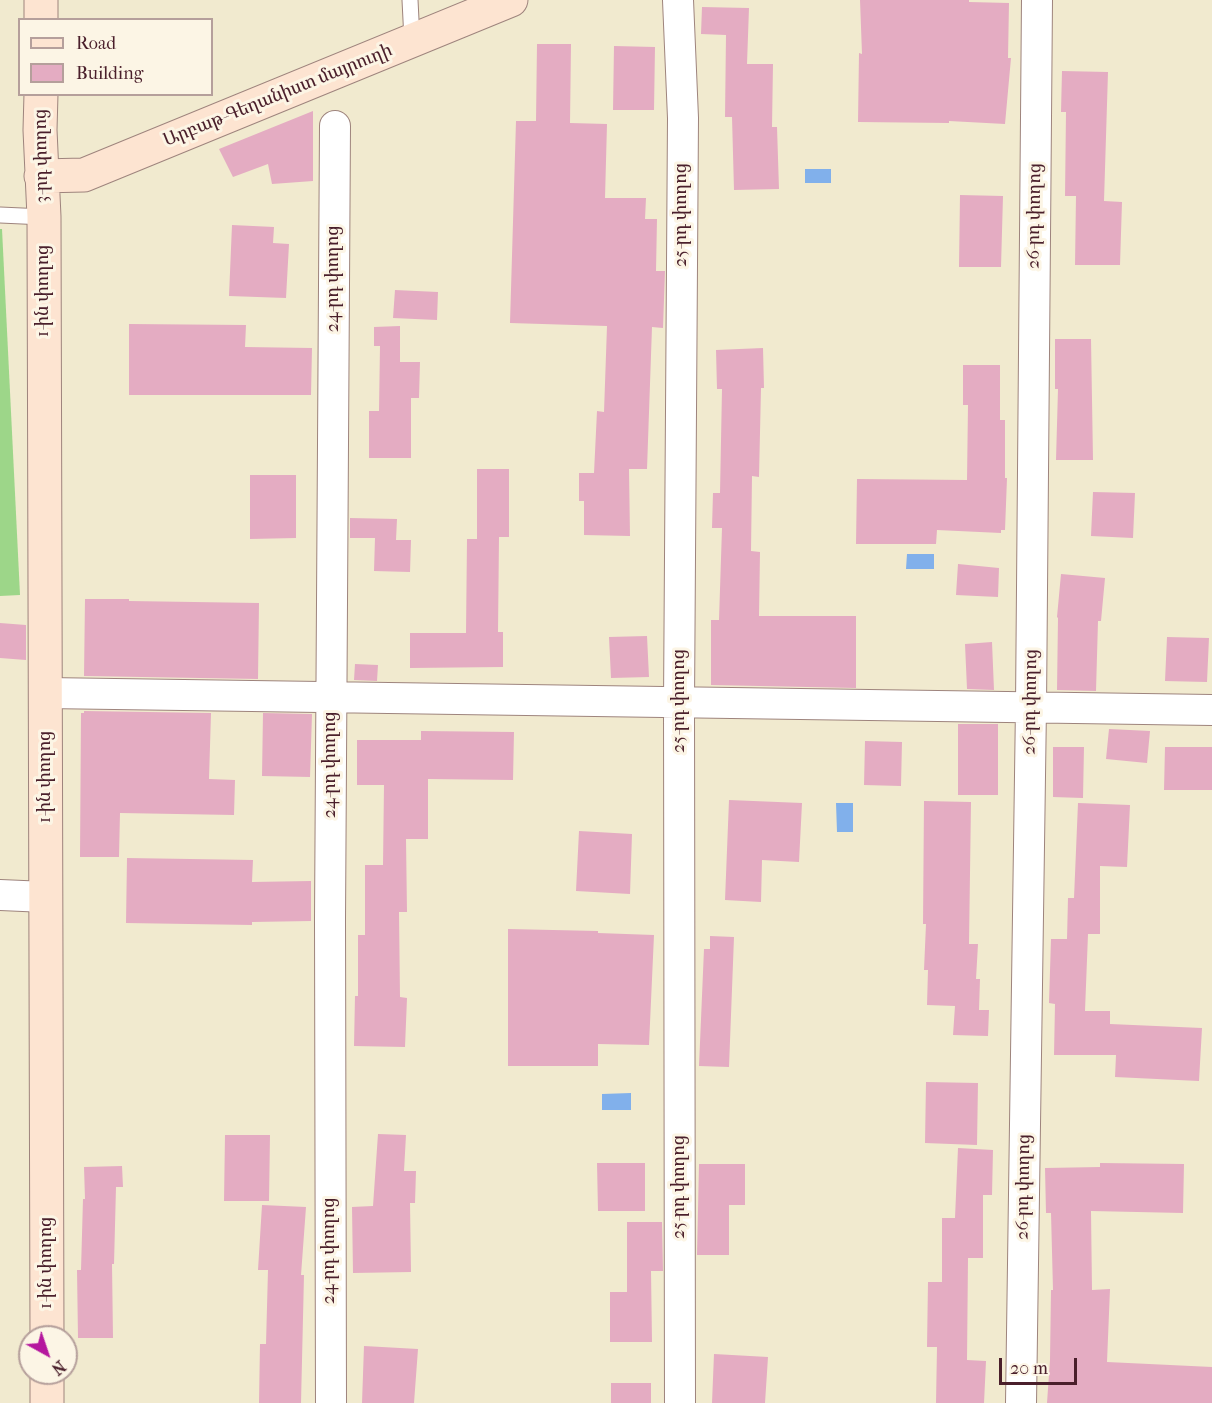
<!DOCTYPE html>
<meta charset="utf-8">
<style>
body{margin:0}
#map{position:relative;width:1212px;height:1403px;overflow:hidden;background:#f1eacf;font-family:"IM FELL French Canon",serif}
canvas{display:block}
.legend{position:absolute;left:18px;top:18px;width:195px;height:78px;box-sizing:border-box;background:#fcf5e5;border:2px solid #b59f9b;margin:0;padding:8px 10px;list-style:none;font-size:18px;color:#4a1f2b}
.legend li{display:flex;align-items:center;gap:12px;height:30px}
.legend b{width:30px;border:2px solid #b59f9b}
.north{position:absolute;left:18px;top:1325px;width:60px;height:60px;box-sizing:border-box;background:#fcf5e5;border:2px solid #b59f9b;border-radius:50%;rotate:140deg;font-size:16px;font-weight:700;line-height:24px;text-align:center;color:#4a1f2b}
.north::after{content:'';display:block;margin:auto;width:21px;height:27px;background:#b5179e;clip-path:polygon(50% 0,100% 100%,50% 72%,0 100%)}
.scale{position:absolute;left:999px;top:1358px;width:78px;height:27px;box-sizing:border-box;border:3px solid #4a1f2b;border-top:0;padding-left:8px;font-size:18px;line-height:21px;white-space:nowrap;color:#4a1f2b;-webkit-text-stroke:4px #fcf5e5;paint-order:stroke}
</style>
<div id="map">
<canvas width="1212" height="1403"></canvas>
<ul class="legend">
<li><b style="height:8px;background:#fde4d1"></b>Road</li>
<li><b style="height:16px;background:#e4acc2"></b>Building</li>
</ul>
<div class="north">N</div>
<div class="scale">20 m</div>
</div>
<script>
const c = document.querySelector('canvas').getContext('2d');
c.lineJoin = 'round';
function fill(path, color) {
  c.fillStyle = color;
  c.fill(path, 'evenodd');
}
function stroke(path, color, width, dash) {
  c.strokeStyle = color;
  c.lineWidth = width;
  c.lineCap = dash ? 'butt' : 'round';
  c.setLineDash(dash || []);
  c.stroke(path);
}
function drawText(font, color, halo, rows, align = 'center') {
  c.font = font + ' "IM FELL French Canon","Noto Serif Armenian",serif';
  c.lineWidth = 6;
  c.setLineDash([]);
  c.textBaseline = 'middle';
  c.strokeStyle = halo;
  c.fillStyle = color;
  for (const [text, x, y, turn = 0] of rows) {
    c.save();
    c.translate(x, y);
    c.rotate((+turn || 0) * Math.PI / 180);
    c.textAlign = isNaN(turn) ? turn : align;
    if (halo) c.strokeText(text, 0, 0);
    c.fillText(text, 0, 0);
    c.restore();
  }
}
const green = new Path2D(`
 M0,229H2L20,595L0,596Z`);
const water = new Path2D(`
 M805,169H831V183H805Z
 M907,554H934V569H906Z
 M836,803H853V832H837Z
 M631,1093V1110H602V1094Z`);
const building = new Path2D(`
 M860,0H969V2L1009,3L1008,58H1011L1005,124L949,121V123L858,122L859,53L862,54Z
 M702,7L749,8L747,64H773L772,127H777L779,189L734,190L732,117H725L726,35L701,34Z
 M537,44H571L570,123L607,124L605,198H646L645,219H657L656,271H665L663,328L652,327L647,469H629L630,536L584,535V501H579V473H594L597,411L604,412L607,326L510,323L516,121H536Z
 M614,46L655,47L654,110H613Z
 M1062,71L1108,72L1104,201L1122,202L1120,265H1075L1076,196H1065L1066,112H1061Z
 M313,111V181L272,184L268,164L233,177L219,149Z
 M960,195L1003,196L1001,267H959Z
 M232,225L274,227L273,243L289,244L286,298L229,296Z
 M395,290L438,292L437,320L393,318Z
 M129,324L246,325L245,347L312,348L311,395H129Z
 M400,326V362H420L419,398H411V458H369V411H379L380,346H374V327Z
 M1055,339H1091L1093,460H1056L1058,389H1055Z
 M763,348L764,388H761L759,477L752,476L751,551L760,552L759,616H856V688L711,685V620H719L722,528H712L713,493H720L722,389H717L716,350Z
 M963,365H1000V420H1005V478H1007L1005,530H1001V533L937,530L936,544H856L857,479L967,480L968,405H963Z
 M477,469H509V537H499L498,632H503V667L410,668V633H466L467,539H477Z
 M250,475H296V538L250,539Z
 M1093,492L1135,493L1133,538L1091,536Z
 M350,518L397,519L396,540H411L410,572L374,571L375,538H350Z
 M958,564L999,568L998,597L956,595Z
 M1061,574L1105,578L1101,621H1098L1096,691L1057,690L1058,618L1057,617Z
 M85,599H129V601L259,603L258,679L84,676Z
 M0,623L26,625V660L0,658Z
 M647,636L649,677L611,678L609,637Z
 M1167,637L1209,638L1207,682L1165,681Z
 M992,642L994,690L967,689L965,644Z
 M355,664L378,665L377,681L354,680Z
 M84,711L211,713L209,779L235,780L234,815L120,813L119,857H80L81,713H84Z
 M263,713L312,714L310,777L262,776Z
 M958,724H998V795H958Z
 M1109,729L1150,731L1147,763L1106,759Z
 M421,731L514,732L513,780L428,779V839H406L407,912H399L400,997L407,998L405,1047L354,1046L355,996H358V935H365V865H383L384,785H357V740H421Z
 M865,741L902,742L901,786L864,785Z
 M1053,747H1084L1083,798L1053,797Z
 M1165,747H1212V790H1164Z
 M729,800L802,803L799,862L762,860L761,902L725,900Z
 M924,801L971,802L969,944H978L976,979H980L979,1010H989L988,1036L953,1035L955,1006L927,1005L928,970H924L926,924H923Z
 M1078,803L1130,805L1127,867L1100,866V934H1088L1085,1011H1110V1024L1202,1028L1199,1081L1115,1077L1116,1055H1054L1055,1004L1049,1003L1051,939H1067L1068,898H1074Z
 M579,831L632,834L630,894L576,891Z
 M127,858L253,860L252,882L311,881V921L252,922V925L126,923Z
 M508,929L598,931V933L654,935L649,1045L598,1044V1066H508Z
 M710,936L734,937L729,1067L699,1066L704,949H710Z
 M926,1082L978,1083L977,1145L925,1143Z
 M378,1134L406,1135L404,1171H416L415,1203H410L411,1272L353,1273L352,1207L373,1206Z
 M225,1135H270L269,1201H224Z
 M958,1148L993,1150L992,1195H983V1258H968L967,1360L986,1361L984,1403H936L937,1347H927L928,1282H942V1218H955Z
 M597,1163H645V1211H598Z
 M1100,1163L1184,1164L1183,1213L1091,1211L1092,1290L1110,1289L1107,1362L1212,1367V1403H1047L1050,1360L1051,1290H1053L1051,1213H1046L1045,1168L1100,1167Z
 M699,1164H745V1205H729V1255H697Z
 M122,1166L123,1187H116L114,1264H112L113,1338H78L77,1270H81L83,1199H85L84,1167Z
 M262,1205L306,1207L301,1275H304L301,1403H259L260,1344H266L268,1270H258Z
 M627,1222H662L663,1271H651L652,1342H610V1292H627Z
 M364,1346L418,1349L414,1403H362Z
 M714,1354L768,1357L765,1403H712Z
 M611,1383H651V1403H611Z`);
const service = new Path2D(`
 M410,0L412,40
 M0,215L44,217`);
const minor = new Path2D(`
 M678,0L683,118L679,703L680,1403
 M46,693L1212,710
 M0,895L46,897
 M331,1403L330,919L335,126
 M1021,1403L1031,706L1037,0`);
const secondary = new Path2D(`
 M41,20V0
 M41,94L40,130L44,217L47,1337
 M41,176L84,175L511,0
 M47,1373V1403`);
const streetNames = [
 ["Արբաթ-Գեղանիստ մայրուղի",278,96,-22],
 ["3-րդ փողոց",42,156,-91],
 ["25-րդ փողոց",682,215,-90],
 ["26-րդ փողոց",1035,216,-89],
 ["24-րդ փողոց",334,279,-90],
 ["1-ին փողոց",44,291,-90],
 ["25-րդ փողոց",680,701,-90],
 ["26-րդ փողոց",1031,702,-89],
 ["24-րդ փողոց",331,765,-90],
 ["1-ին փողոց",46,777,-90],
 ["25-րդ փողոց",680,1187,-90],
 ["26-րդ փողոց",1024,1187,-89],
 ["24-րդ փողոց",330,1251,-90],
 ["1-ին փողոց",47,1263,-90]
];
fill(green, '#9dd689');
fill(water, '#81b0eb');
fill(building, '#e4acc2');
stroke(service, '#9e847d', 17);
stroke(minor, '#9e847d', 32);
stroke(secondary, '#9e847d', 35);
stroke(service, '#fff', 15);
stroke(minor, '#fff', 30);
stroke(secondary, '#fde4d1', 33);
drawText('18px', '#4a1f2b', '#fcf5e5', streetNames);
</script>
